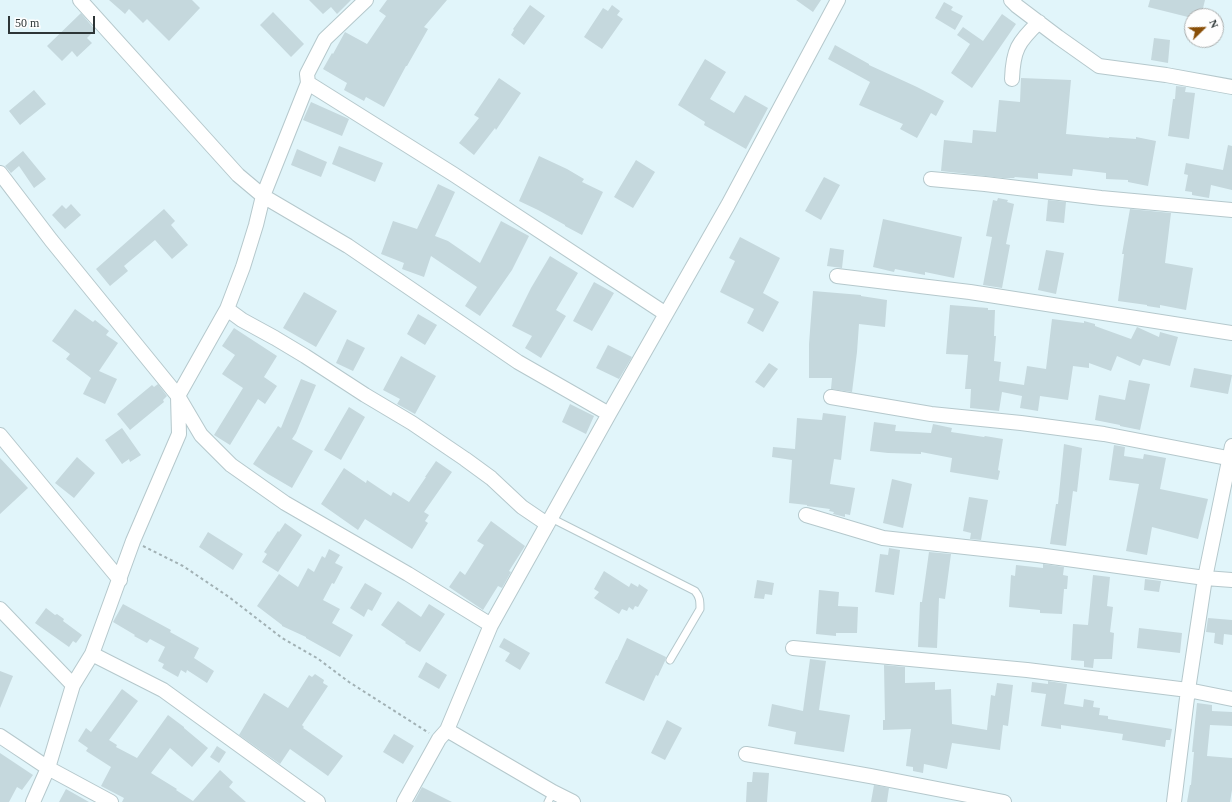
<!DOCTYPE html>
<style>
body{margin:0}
#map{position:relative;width:1232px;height:802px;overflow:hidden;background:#e1f5fa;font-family:"Times New Roman",serif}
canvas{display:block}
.north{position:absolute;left:1184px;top:8px;width:40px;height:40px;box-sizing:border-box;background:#fefefe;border:1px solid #aaaeae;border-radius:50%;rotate:67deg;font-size:11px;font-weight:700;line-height:16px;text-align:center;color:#2d3536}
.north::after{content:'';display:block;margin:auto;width:14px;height:18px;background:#894f08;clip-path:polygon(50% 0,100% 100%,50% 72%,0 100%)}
.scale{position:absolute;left:8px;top:16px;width:87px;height:18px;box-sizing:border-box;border:2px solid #2d3536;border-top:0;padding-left:5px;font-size:12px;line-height:14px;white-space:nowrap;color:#2d3536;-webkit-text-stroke:3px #fefefe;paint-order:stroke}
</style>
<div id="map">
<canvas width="1232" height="802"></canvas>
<div class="north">N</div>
<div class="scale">50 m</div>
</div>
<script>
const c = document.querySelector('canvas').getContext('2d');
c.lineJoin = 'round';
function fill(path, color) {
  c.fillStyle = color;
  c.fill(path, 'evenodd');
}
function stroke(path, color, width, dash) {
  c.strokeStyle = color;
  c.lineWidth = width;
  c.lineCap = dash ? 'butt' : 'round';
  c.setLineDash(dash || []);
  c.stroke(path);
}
const building = new Path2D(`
 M109,0H192L200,8L169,41L147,19L143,23L129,9L125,14Z
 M309,0H351L337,14L331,7L323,14Z
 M387,0H447L424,27L428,29L407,66H406L384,107L366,97L364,101L344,90L347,83L323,69L332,53L333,54L345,32L367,44L386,16L379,11Z
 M796,0H821L813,12Z
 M1150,0H1205L1201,16H1192V18L1148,7Z
 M944,2L953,7L951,10L963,16L955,30L935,18Z
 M530,5L545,16L524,45L511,35L514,30L513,29Z
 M612,5L620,11L617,15L623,19L602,49L584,37L603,8L608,11Z
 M273,12L304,44L291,57L260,25Z
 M81,13L95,30L87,38L92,43L77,57L72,51L62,61L47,46Z
 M1002,14L1016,24L972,88L951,73L970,44L957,35L963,27L983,41Z
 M1154,38L1170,40L1168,63L1151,60Z
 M835,45L869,64V65L917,87L944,101L936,116L931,113L917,138L900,129L903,124L859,105L870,82L828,59Z
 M705,59L726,72L710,99L734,113L745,95L768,108L746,149L704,125L705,122L678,105Z
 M499,78L521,93L496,130L495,128L474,155L459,143L479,118L474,115Z
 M1021,78L1071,80L1066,134L1109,138V137L1136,139V137L1156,141L1148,186L1128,182V180L1106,179V173L1073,169L1072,176L1038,173V179L1015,177L1014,178H1003L941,171L944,140L972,143L973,130L996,132L999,100L1020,102Z
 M1176,86L1186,87L1185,92L1195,93L1189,139L1168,136L1173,99H1175Z
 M34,90L46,104L20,125L9,111Z
 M311,102L349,119L342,136L303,120Z
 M1228,145L1232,146V190L1211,185L1209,198L1192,195V192L1185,191L1188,175L1184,174L1186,163L1223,170Z
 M339,146L383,163L375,182L332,164Z
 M297,149L327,162L321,177L291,165Z
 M23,151L46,179L34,188L19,166L11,173L5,166Z
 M539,156L567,169L584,179L582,182L603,192L582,235L565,226V225L538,210L519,201Z
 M636,160L655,172L633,208L614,197Z
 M824,177L840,185L821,220L805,211Z
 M438,184L455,192L435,236L448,241L480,263L501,221L529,236L512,270L480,316L465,306L477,287L431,256L424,277L402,269L404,263L381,254L393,221L417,229Z
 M998,198L1008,200L1007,202L1014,204L1006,244L1010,245L1002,288L983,285L992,237L986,236L993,200L997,201Z
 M1048,200L1066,202L1064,223L1046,221Z
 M71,204L81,215L65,229L52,215L62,205L66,209Z
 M164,209L175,221L171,225L188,245L172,259L155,240L124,266L128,271L110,286L96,269Z
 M1130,209L1171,213L1165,263L1193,268L1186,310L1160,305V308L1147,306V305L1118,301L1124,254H1122Z
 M883,219L962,237L954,278L925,272V275L895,269L894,272L873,267Z
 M740,237L780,258L763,293L779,302L763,332L747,323L754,309L720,292L735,261L729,258Z
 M830,248L844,250L842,268L827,266Z
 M1046,250L1064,253L1056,294L1038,290Z
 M550,256L578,273L556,310L566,316L541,358L525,348L532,336L512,326L531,288Z
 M594,282L614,293L592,331L573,321Z
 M813,291L861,295V296L887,300L885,327L859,324L857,352L852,392L831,389L832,378H809V344Z
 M304,292L337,311L316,347L283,328Z
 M950,305L988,308V310H995L994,336H996L994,361L1001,362L999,381L1024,385L1027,366L1046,369L1052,319L1084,323V321L1095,324V326L1131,339L1137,327L1159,337L1160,332L1178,337L1170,366L1143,359L1140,366L1117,356L1111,371L1089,363V368L1073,366L1068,400L1040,396L1038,411L1020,408L1022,396L1002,392L999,411L970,408L971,389H965L968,355L946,354Z
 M75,309L93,322L95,320L109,331L106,335L118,343L99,371L117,379L105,404L83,394L91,378L66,359L70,354L52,341Z
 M418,314L437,325L425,345L407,334Z
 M234,328L277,356L264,377L277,386L265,404L258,399L230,445L214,435L243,388L222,374L235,355L222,346Z
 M347,339L365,348L353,371L336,363Z
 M608,345L632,357L619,379L596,368Z
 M401,356L436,376L415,414L397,404L400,399L383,390Z
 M769,363L778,369L764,388L755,382Z
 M1194,368L1232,375L1228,394L1190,387Z
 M301,379L316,385L296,433L292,439L313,451L292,488L268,474L253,464L278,426L281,428Z
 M1129,380L1150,384L1140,430L1120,426V425L1095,420L1099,395L1125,400Z
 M158,384L167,396L163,400L164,402L130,430L117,414L152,385L154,387Z
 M570,404L594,416L586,434L562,422Z
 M349,407L365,417L341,460L324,450Z
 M823,413L846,416L841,460L834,459L830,484L855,488L850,515L845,514V517L833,514L834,512L829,511L830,509L807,506V505L789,503L792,460L772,457L773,447L795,449L797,418L822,420Z
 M874,422L896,425L895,431L931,433L933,424L952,428L951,432L984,437L985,436L1003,439L998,470L1000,471L998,480L950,472L952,458L921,452V454L888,453L870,451Z
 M122,428L141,455L130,462L129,459L122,464L105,440Z
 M1064,444L1082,448L1077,492L1073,491L1066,546L1050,544L1056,504H1058Z
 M1114,445L1125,447L1124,456L1143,459L1144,454L1166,458L1160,489L1208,499L1198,539L1152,527L1147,555L1126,551L1139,484L1109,480Z
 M77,457L95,473L74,498L55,483Z
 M0,458L28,488L0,514Z
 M436,461L452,472L424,512L429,515L425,521L428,523L412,549L365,519L358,530L321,504L344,468L366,483L367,480L391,496L393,492L409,502L426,477H425Z
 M892,479L912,484L903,528L883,523Z
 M969,497L988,500L981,540L970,539L971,533L963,531Z
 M491,521L525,546L509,571L511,572L502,588L498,586L483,610L449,587L460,571L465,575L484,545L477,541Z
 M285,523L302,535L278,572L262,562L267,554L264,552L278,531L279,532Z
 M208,532L243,554L233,570L199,547Z
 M889,548L900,550L894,595L875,592L880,554L888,555Z
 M329,549L340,555L335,563L343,567L334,584L332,583L323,600L340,609L332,623L353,635L340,657L306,638V637L282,626V625L257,606L279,574L298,587L308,568L314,572L322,556L325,558Z
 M929,552L951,554L945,599L939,598L937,648L918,647L920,602H922Z
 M1043,564L1064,567L1063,575L1068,576L1067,589H1064L1062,614L1040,613V610L1009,607L1011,575L1015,576L1016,565L1043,568Z
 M604,571L629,587L631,583L638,587L639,584L648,590L638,607L635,606L633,610L629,607L627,611L622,609L619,614L594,598L599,592L594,589Z
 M1093,575L1110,577L1107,606L1113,607L1110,632L1114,633L1112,659H1094L1093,668L1084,667V661L1071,660L1073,624L1088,625Z
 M1145,579L1161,581L1159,592L1144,590Z
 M757,580L774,583L772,595L765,594L764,599L754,598Z
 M365,583L382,593L372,611L368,609L364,617L350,608Z
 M819,590L839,592L838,606L858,607L857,633H836V636L816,634Z
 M398,601L421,617L429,604L445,614L420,652L405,643L406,642L381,625Z
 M123,604L171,630L170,632L199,648L194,658L214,671L207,683L187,670L186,673L181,670L178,677L162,668L164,664L158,661L165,647L150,639L147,643L134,636L135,635L113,622Z
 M46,608L55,615L57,614L64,619L63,621L82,635L76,643L73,641L69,647L35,623Z
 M1208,618L1232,620V635L1224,634L1223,645L1214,643L1215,633L1206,632Z
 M1139,628L1182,633L1180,653L1137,648Z
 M504,638L530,653L520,670L505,661L510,653L499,647Z
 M627,638L666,657L665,661L658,676L656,675L644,701L605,683L616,660H617Z
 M810,659L826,661L819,710L850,715L844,752L794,744L796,732L768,726L772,704L803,711Z
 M426,662L447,675L439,689L418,677Z
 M884,665L905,667V683L935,682V690L951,689L952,724L987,730L991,695L995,696L997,683L1013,685L1008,726L1003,725L1000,750L952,743L947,769L924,764L923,773L913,771V767L906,766L911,729L883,730V720H885Z
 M0,671L13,676L0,708Z
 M315,674L324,680L323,683L328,686L302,725L304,727L303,728L343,756L328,776L290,749L280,764L239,735L264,693L288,708L309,675L312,677Z
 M1048,681L1067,684L1064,704L1083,707L1084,699L1094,701L1093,707L1100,708L1099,715L1108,716V719L1172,729L1170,740H1166L1165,747L1122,740L1123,734L1061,725V729L1041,726L1046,694L1031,692L1032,682L1048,684Z
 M122,689L138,701L109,740L117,745L116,747L137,758L168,715L184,727V728L208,748L192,767L170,748L151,773L177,789L176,790L193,801L220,770L233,782L229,787L246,802H122L124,798L101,786L111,767L86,751L88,748L78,741L86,728L91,732Z
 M1197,703L1212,705V711L1232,712V726L1210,725L1207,756L1232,758V790L1230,802H1187L1190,785H1191L1194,752H1192Z
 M667,720L682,728L665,760L651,753Z
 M394,734L414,746L403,764L383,752Z
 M217,746L226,752L219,763L210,757Z
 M0,753L33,775L22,790L17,787L9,802H0Z
 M753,772L769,773L767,802H746L747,782H752Z
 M874,785L889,788L887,802H871Z
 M422,787L452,802H414Z
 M66,789L89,802H59Z`);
const path = new Path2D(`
 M143,546L183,566L229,597L282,638L317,658L349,682L429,733`);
const service = new Path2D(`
 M551,518L695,591C700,597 700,601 700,609L670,660
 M548,802L553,792`);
const minor = new Path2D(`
 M80,0L238,175L263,196L348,246L518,362L609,414
 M1011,0L1017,6L1058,37L1099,66L1166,75L1232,87
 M1012,79C1013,50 1018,42 1039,22
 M308,83L453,174L666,314
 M0,173L51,240L178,396L201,435L231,465L285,503L408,574L491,625
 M931,179L985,184L1101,198L1232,210
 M837,276L970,292L1232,333
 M227,309L242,320L275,338L305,356L365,395L412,423L465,459L491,478L522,507L547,524
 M831,397L931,414L1021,423L1104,434L1232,459
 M0,435L120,580
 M806,515L883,538L1038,555L1205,578L1232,580
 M0,609L73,685
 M793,648L1027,670L1188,690L1232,699
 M92,654L163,690L318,802
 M447,730L553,792L573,802
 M0,736L48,768L111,802
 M746,754L870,776L1004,802
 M33,802L48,768L73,685L92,654L133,541L179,434L178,396L227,309L243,267L256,225L263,196L308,83L307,74L325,39L366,0
 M404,802L439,739L447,730L491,625L609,414L728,205L838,0
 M1174,802L1188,690L1205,578L1232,446`);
fill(building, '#c5d8dd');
stroke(service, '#b5c8cc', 9);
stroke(minor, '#b5c8cc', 16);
stroke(path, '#a1b1b4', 2, [3, 3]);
stroke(service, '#fff', 7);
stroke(minor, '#fff', 14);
</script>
